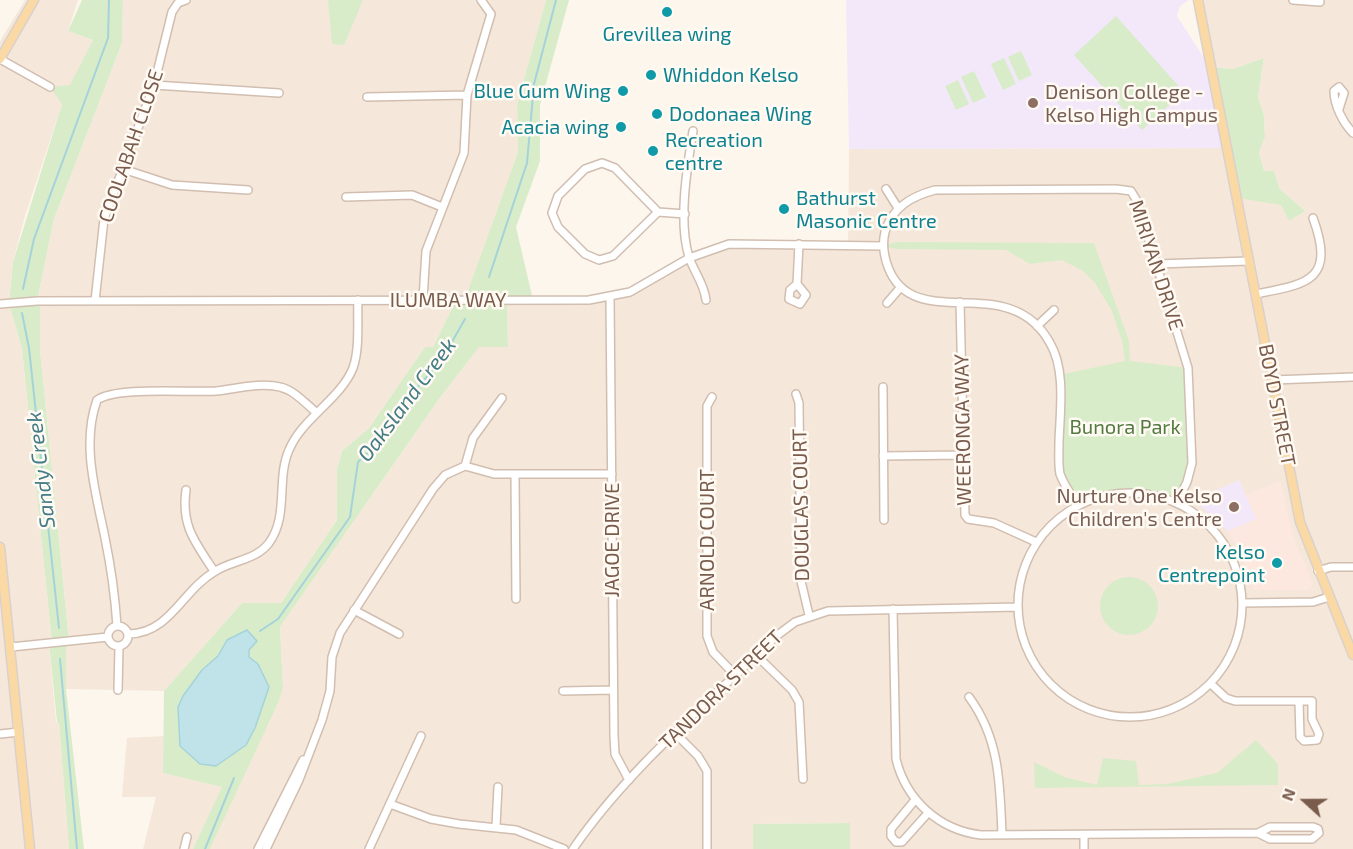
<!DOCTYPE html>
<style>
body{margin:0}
#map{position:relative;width:1353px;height:849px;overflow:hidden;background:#fdf6ec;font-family:"Exo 2",sans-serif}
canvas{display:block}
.north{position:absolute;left:1275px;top:771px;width:60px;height:60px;-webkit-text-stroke:4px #fffaf3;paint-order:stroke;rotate:291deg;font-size:16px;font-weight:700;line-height:24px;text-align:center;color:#7a5c4d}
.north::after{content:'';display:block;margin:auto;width:21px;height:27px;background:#7a5c4d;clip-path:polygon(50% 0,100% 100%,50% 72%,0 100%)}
</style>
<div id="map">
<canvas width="1353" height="849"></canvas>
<div class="north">N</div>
</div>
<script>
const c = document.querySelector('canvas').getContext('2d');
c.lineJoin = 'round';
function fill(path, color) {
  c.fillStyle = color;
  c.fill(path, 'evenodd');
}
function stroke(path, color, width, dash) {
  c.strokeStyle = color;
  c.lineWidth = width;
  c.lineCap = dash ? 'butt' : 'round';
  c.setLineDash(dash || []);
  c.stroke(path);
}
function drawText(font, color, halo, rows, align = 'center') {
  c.font = font + ' "Exo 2",sans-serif';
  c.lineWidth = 5;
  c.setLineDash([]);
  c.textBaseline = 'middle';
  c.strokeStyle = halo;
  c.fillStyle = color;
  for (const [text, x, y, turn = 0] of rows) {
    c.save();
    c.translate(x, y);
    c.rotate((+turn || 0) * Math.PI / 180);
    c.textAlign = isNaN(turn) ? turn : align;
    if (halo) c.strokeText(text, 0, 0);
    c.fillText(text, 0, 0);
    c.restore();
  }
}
const residential = new Path2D(`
 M25,0H78L68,31L93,40L62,104L25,216L13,262L9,302L22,349L52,643L49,644L56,722H59L69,849H0V41Z
 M123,0H546L517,104L518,152L465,300H456L433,347H425L369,428L342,451L337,469V520L281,603H242L164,691L66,689V642L69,641L40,350V301H37L54,219L122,43Z
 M1198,0H1353V849H850V823L754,824L753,849H210L283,688L280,627L439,399L479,347H508L507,300H588L630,292L689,258L729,244L848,245L849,149L1227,148L1282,205L1289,221L1305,211L1280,189L1274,171H1264L1259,151L1265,137L1264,115L1258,97L1264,58L1233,69L1210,67Z
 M164,736L163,773L223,787L193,849H143L156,797H122L127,738Z`);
const commercial = new Path2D(`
 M1280,481L1294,540L1312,582L1313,585L1308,590H1253L1240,552L1228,531L1256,519L1246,495Z`);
const education = new Path2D(`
 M846,0H1189L1180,6L1177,16L1210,67L1227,148L849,149Z
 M1239,480L1256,519L1228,531L1194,500Z`);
const green = new Path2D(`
 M82,0H123L122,43L54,219L37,301H40V350L69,641L66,642V689L84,849H69L59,723L57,722L49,643H52L22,349L9,303L13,262L62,104L50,87L70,85L93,40L68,31Z
 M328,0H363L344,45L332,44Z
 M546,0H569L540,105V161L516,227L533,300H507L508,347H479L439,399L280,627L283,688L277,705L210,849H193L222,787L163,773L164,691L242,603H281L337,520V469L342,451L369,428L425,347H433L456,300L465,299L518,152L517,104Z
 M1116,16L1184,92L1142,130L1074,55Z
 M1021,51L1032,75L1019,81L1008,57Z
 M1004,58L1016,84L1003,90L991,64Z
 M1264,58L1258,97L1264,115L1265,137L1259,152L1264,171H1274L1280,189L1305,211L1289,221L1281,205L1239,198L1210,67L1233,69Z
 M974,71L986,97L973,103L961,77Z
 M958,80L969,104L956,110L945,86Z
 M896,242L1094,243L1129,341L1130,361L1188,368L1192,463L1177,502C1142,489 1111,490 1078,506L1060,474L1059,375L1125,361L1122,341L1112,311L1095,283L1083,271L1062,260L1030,264L1006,250L896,249L883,246Z
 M1100 606a29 29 0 1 1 58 0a29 29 0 1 1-58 0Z
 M1256,740L1278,764V785L1035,788L1034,762L1064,777L1097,785L1103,758L1136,761L1139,785L1167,784L1217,773Z
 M850,823V849H753V824Z`);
const water = new Path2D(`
 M247,630L257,641L249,650V657L258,664L269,687L255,728L246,745L216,766L200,764L180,746L178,707L183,696L202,670L218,656L227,640Z`);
const stream = new Path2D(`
 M489,277L527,163L534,84L556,0
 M23,289L34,239L108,38L109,0
 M22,313L29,348L59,628
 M260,631L278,619L350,517L358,462L376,445L407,399L441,361L465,319
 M60,659L77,849
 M205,849L234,778`);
const minor = new Path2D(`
 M1293,0L1320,2
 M0,59L50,87
 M154,85L279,93
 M367,97L467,95
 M1339,109L1344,93L1339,87L1334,91C1334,105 1343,123 1353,133
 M693,131C687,168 678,221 689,257C694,272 704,283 706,300
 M123,169L172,185L248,190
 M886,189L898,208
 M346,197L412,195L442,207
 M658,212L613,256L599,260L585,254L558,227L552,213L558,196L585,169L602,163L615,168L658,212L685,214
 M1156,264L1249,261
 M797,284L790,290L789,299L800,304L806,295L797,284L799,244
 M1256,294C1307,284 1336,281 1313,218
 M610,298L614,736L615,754L629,780
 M423,299L426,251L464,153L467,95L491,14L481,0
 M95,301L104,219L154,85L172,12L178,3L186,0
 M960,302L965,515L968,519L994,523L1036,542
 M887,303L900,288
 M0,304L37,301L589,300L630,292L689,258L729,244L883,246
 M1037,326L1054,310
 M1273,380L1353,377
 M883,387L884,520
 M796,394L799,403L801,581L809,615
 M712,397L707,406V636L713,652L735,675
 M883,456L964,455
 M465,466L473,438L502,398
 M515,475L516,599
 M186,490C181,526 195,542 214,571
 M1018 605a112 112 0 1 1 224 0a112 112 0 1 1-224 0Z
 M1078,506C1072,496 1064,485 1060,474C1058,464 1059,452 1059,442C1060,411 1066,370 1050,343C1009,268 914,336 888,267C884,256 882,244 885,232C892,207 912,196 935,190L1116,189L1131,191L1137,201L1188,368L1192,463L1187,482L1177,502
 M1318,571L1331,567H1353
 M1243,603L1313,602L1329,597
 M893,609L896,759C906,800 939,830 981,835L1258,833L1270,827H1313L1318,829L1319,833L1312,839H1270L1258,833
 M354,610L399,634
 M108 636a10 10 0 1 1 20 0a10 10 0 1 1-20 0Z
 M117,626C115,596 111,567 105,538C96,493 81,445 97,400C117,386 189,393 216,391C235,389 261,382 280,387C294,390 306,404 317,413
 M129,634C170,633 182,591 214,572C232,560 255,561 269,543C289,516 276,479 289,450C302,418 340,400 353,368C360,348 357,322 358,300
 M11,647L108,637
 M756,655L792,690L799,702L803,779
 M1211,684L1226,698L1235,701H1312V719L1319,734L1317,740L1304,741L1300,737L1299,701
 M118,690L119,647
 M563,691L613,690
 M969,697C1000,739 1000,785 1002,835
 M0,734L19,732
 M676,734L698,756L707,771V849
 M915,800L891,829V836L896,842H902L928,813
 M390,804L431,819L459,824L516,830L564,849
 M496,826L498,787
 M184,849L187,837
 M258,849L303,760
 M266,849L299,780L322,720L330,691L332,657L340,633L433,489L445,475L465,466L494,474H612
 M369,849L421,736
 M573,849C628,769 706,705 775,637L795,622L828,611L1018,607
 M1084,849V835`);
const major = new Path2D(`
 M1198,0L1300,522L1353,655
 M0,59L34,0
 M0,547L30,849`);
const markers = [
 [667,12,6,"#0f9aa8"],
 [651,75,6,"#0f9aa8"],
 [623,91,6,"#0f9aa8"],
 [1033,103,6,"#8d6e63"],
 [657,114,6,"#0f9aa8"],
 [621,127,6,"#0f9aa8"],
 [653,151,6,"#0f9aa8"],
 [784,209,6,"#0f9aa8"],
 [1234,507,6,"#8d6e63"],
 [1277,563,6,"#0f9aa8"]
];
const cultureNames = [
 ["Grevillea wing",667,34,"center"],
 ["Whiddon Kelso",663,75],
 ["Blue Gum Wing",611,91,"right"],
 ["Dodonaea Wing",669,114],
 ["Acacia wing",609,127,"right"],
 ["Recreation",665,140],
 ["centre",665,163],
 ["Bathurst",796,198],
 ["Masonic Centre",796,221],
 ["Kelso",1265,552,"right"],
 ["Centrepoint",1265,575,"right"]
];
const educationNames = [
 ["Denison College -",1045,92],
 ["Kelso High Campus",1045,115],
 ["Nurture One Kelso",1222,496,"right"],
 ["Children's Centre",1222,519,"right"]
];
const streetNames = [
 ["COOLABAH CLOSE",131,146,-71],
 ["MIRIYAN DRIVE",1156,265,72],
 ["ILUMBA WAY",448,300],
 ["BOYD STREET",1277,405,79],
 ["WEERONGA WAY",963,430,-91],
 ["DOUGLAS COURT",801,505,-91],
 ["JAGOE DRIVE",612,540,-90],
 ["ARNOLD COURT",707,540,-90],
 ["TANDORA STREET",721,690,-44]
];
const parkNames = [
 ["Bunora Park",1125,427]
];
const waterNames = [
 ["Oaksland Creek",407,400,-53],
 ["Sandy Creek",41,470,-97]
];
fill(residential, '#f5e8da');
fill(commercial, '#fde8e0');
fill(education, '#f3e8fa');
fill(green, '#d8ecc9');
fill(water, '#bfe3e8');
stroke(water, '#a5d3da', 1.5);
stroke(stream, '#a5d3da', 2);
stroke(minor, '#d1beb0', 10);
stroke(major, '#dad1cd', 11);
stroke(minor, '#fff', 7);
stroke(major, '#fbd9a5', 8);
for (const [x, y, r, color] of markers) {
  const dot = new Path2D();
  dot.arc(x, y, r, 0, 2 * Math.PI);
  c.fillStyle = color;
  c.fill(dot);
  stroke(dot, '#fffaf3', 2);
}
drawText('20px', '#0d838f', '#fffaf3', cultureNames, 'left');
drawText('20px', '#785e54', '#fffaf3', educationNames, 'left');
drawText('20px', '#7a5c4d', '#fffaf3', streetNames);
drawText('20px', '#537a41', '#fffaf3', parkNames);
drawText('italic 21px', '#437c86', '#fffaf3', waterNames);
</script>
